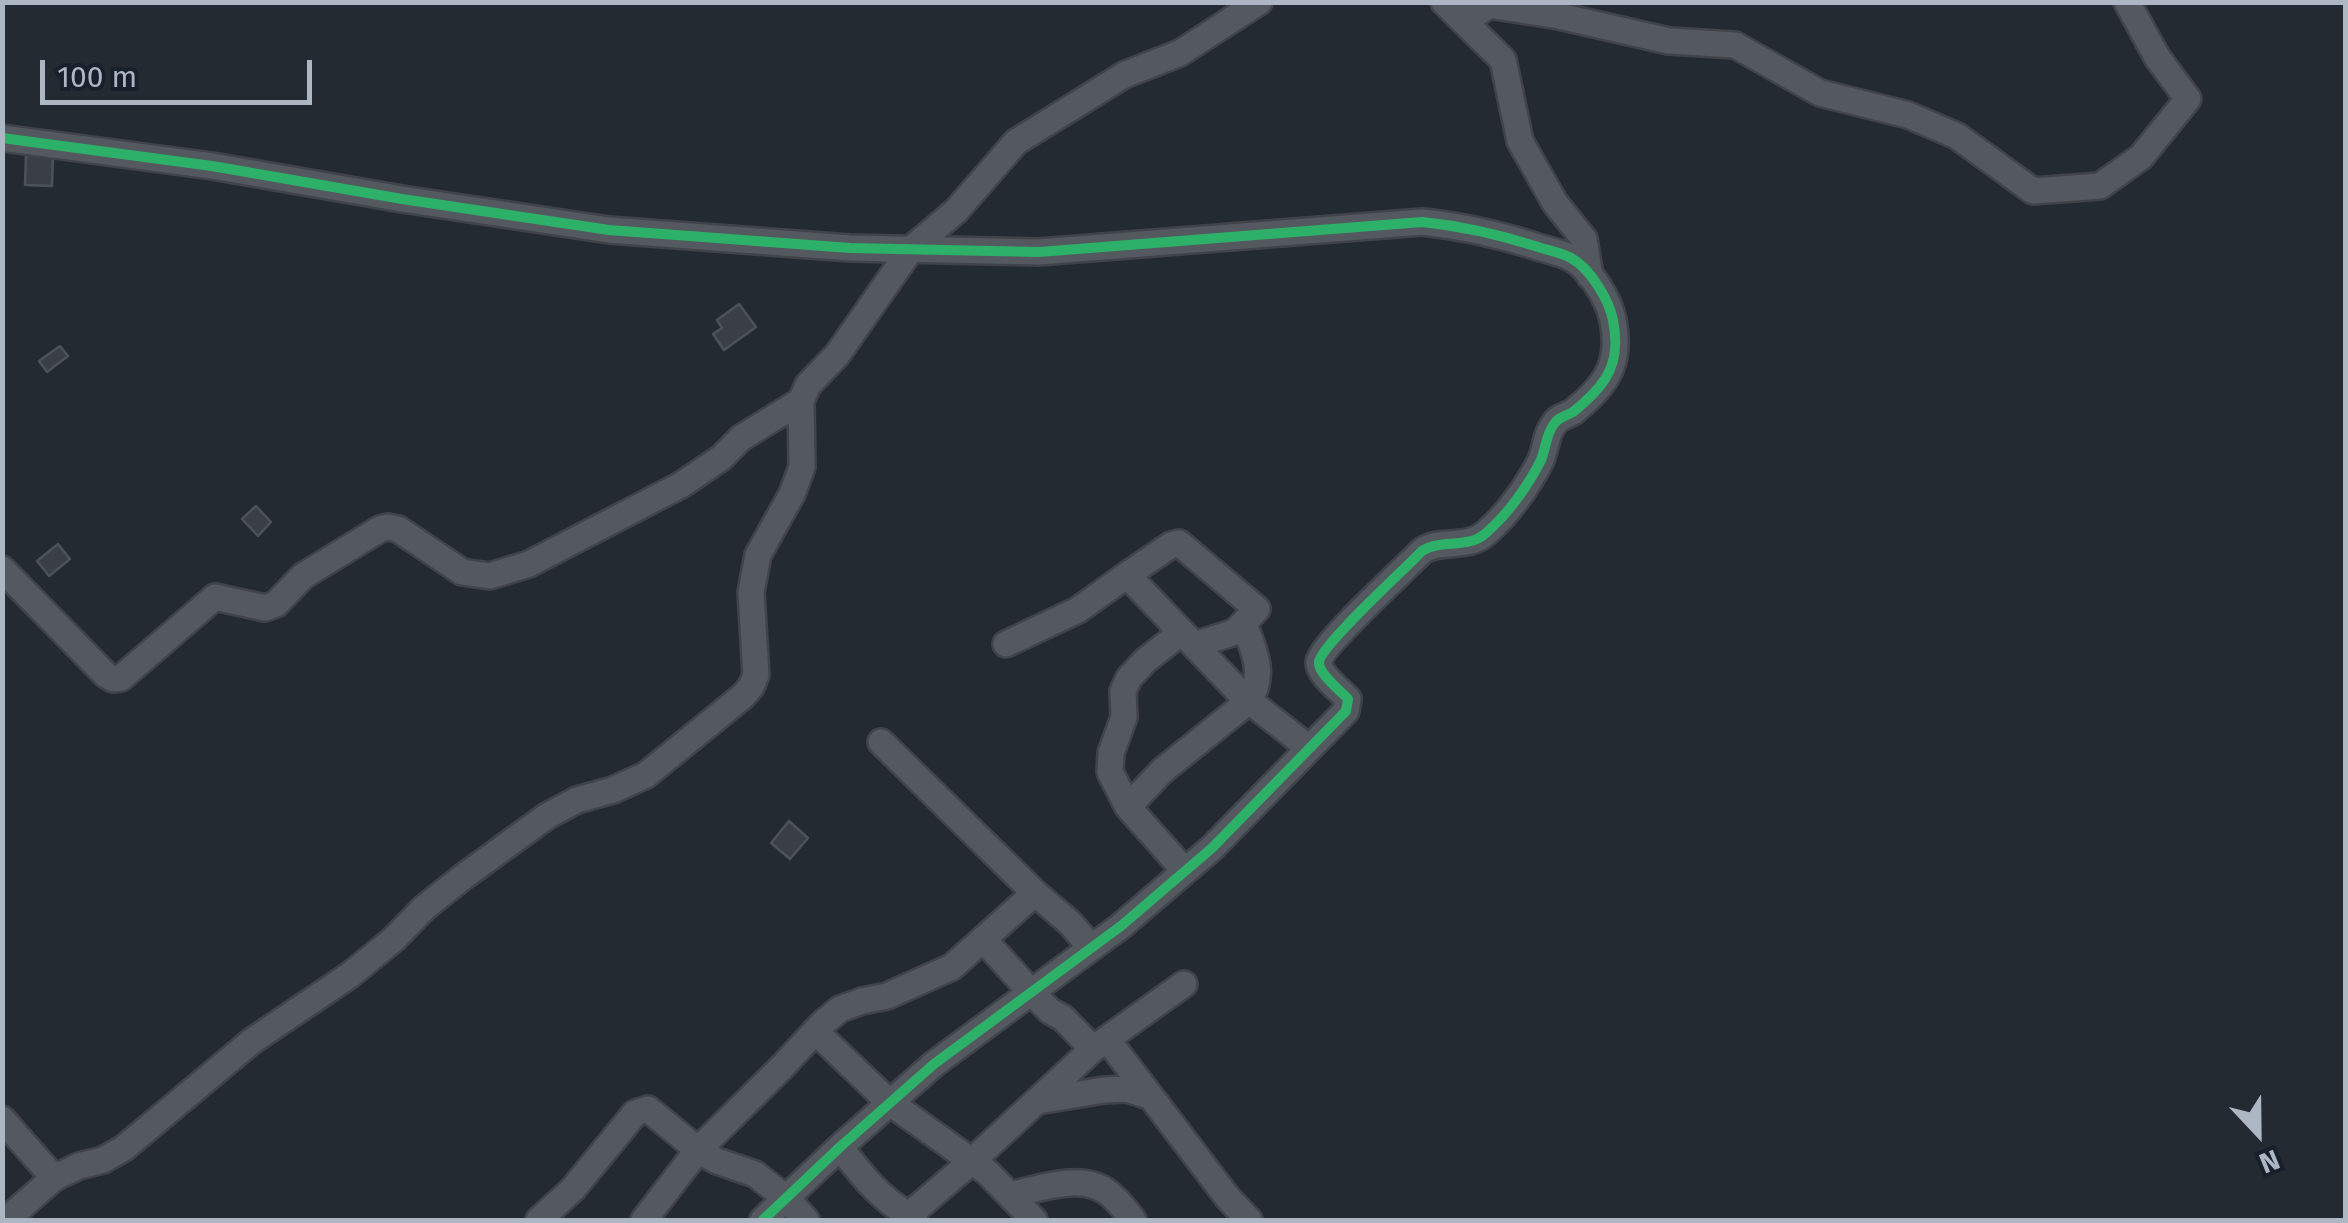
<!DOCTYPE html>
<style>
body{margin:0}
#map{position:relative;width:2348px;height:1223px;overflow:hidden;background:#242a31;font-family:"Fira Sans",sans-serif}
canvas{display:block}
.frame{position:absolute;inset:0;border:5px solid #adb7c4;pointer-events:none}
.north{position:absolute;left:2208px;top:1083px;width:100px;height:100px;-webkit-text-stroke:8px #18212b;paint-order:stroke;rotate:158deg;font-size:28px;font-weight:700;line-height:40px;text-align:center;color:#adb7c4}
.north::after{content:'';display:block;margin:auto;width:35px;height:45px;background:#adb7c4;clip-path:polygon(50% 0,100% 100%,50% 72%,0 100%)}
.scale{position:absolute;left:40px;top:60px;width:272px;height:45px;box-sizing:border-box;border:5px solid #adb7c4;border-top:0;padding-left:12px;font-size:30px;line-height:35px;white-space:nowrap;color:#adb7c4;-webkit-text-stroke:8px #18212b;paint-order:stroke}
</style>
<div id="map">
<canvas width="2348" height="1223"></canvas>
<div class="frame"></div>
<div class="north">N</div>
<div class="scale">100 m</div>
</div>
<script>
const c = document.querySelector('canvas').getContext('2d');
c.lineJoin = 'round';
function fill(path, color) {
  c.fillStyle = color;
  c.fill(path, 'evenodd');
}
function stroke(path, color, width, dash) {
  c.strokeStyle = color;
  c.lineWidth = width;
  c.lineCap = dash ? 'butt' : 'round';
  c.setLineDash(dash || []);
  c.stroke(path);
}
const building = new Path2D(`
 M26,155L53,156L52,186L25,185Z
 M739,304L756,327L724,350L713,334L722,328L717,320Z
 M60,346L68,356L47,372L39,361Z
 M256,506L271,522L258,536L242,519Z
 M58,544L70,559L49,576L37,561Z
 M789,821L808,838L790,859L771,843Z`);
const minor = new Path2D(`
 M1444,2L1503,60L1520,141L1555,203L1584,239L1590,276
 M1465,21L1489,5L1559,16L1669,41L1735,45L1820,93L1908,115L1957,136L2033,191L2100,186L2141,157L2188,99L2157,57L2127,2
 M2,138L212,166L402,199L609,230L850,248L1039,252L1422,222C1462,226 1497,234 1535,246C1546,250 1560,252 1571,258C1590,268 1609,300 1613,320C1617,341 1617,361 1605,379C1598,390 1583,404 1573,412C1566,416 1558,417 1554,424C1546,434 1546,448 1541,460C1528,486 1508,514 1486,533C1467,550 1442,538 1422,551C1405,569 1321,645 1319,662C1318,674 1340,690 1348,699L1346,711L1212,848L1121,926L934,1064L840,1147L763,1220
 M2,569L106,675L113,679L121,678L215,597L265,608L276,604L303,576L380,529L388,527L398,529L462,572L490,576L529,564L681,485L721,458L741,438L801,401
 M1006,644L1078,610L1127,575
 M1195,645L1235,632L1257,609L1179,543L1171,545L1127,575L1243,696L1309,748
 M881,742L1035,893L1070,923L1091,947
 M1128,807L1110,772L1111,753L1124,717L1123,691L1129,678L1146,660L1182,632
 M1185,871L1128,807L1162,771L1249,701C1266,674 1254,650 1244,624
 M983,939L1031,992L1050,1011L1063,1018L1093,1049
 M815,1031L889,1102L987,1172L1034,1220
 M1107,1039L1228,1198L1249,1220
 M1038,1101L1104,1090L1127,1089L1149,1096
 M2,1119L54,1178
 M840,1147C860,1173 880,1199 909,1215
 M1010,1195C1041,1188 1086,1171 1112,1196C1120,1203 1127,1212 1133,1220
 M6,1220L54,1178L79,1166L103,1160L124,1148L252,1041L350,975L394,939L424,908L463,877L547,816L577,800L613,790L646,775L743,696L751,687L756,675L751,592L758,555L792,494L802,467L801,401L808,385L837,355L911,249L956,211L1016,142L1124,75L1180,53L1259,2
 M539,1220L573,1189L635,1113L648,1109L698,1150L717,1161L755,1174L786,1198L806,1220
 M644,1220L698,1150L782,1067L823,1023L840,1009L862,1001L887,996L952,967L1035,893
 M915,1220L909,1215L972,1161L1093,1049L1184,984`);
const cycleway = new Path2D(`
 M2,138L212,166L402,199L609,230L850,248L1039,252L1422,222C1462,226 1497,234 1535,246C1546,250 1560,252 1571,258C1590,268 1609,300 1613,320C1617,341 1617,361 1605,379C1598,390 1583,404 1573,412C1566,416 1558,417 1554,424C1546,434 1546,448 1541,460C1528,486 1508,514 1486,533C1467,550 1442,538 1422,551C1405,569 1321,645 1319,662C1318,674 1340,690 1348,699L1346,711L1212,848L1121,926L934,1064L840,1147L763,1220`);
fill(building, '#393f45');
stroke(building, '#4c525a', 2.5);
stroke(minor, '#40444a', 30);
stroke(minor, '#545960', 25);
stroke(cycleway, '#2db169', 10);
</script>
